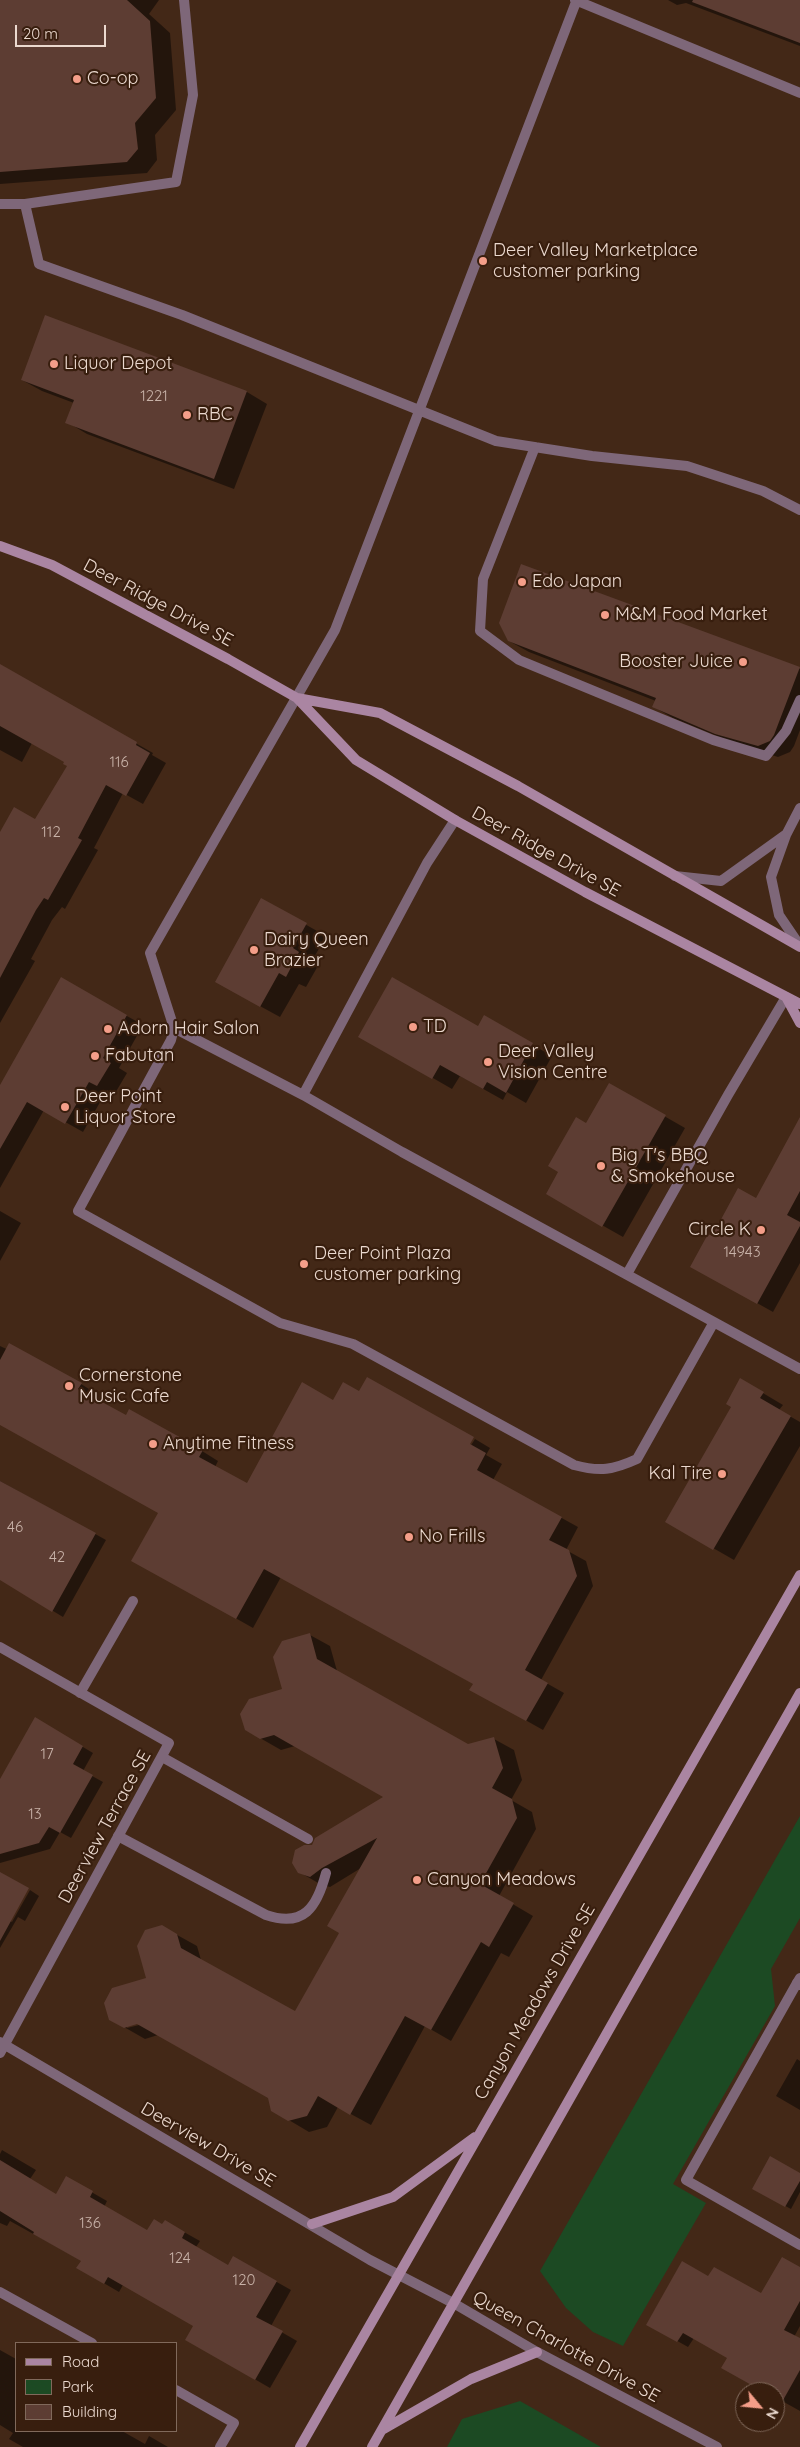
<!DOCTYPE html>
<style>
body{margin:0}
#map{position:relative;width:800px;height:2447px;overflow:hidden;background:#432817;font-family:Quicksand,sans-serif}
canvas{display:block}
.legend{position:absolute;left:15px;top:2342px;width:162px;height:90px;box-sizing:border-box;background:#381e0e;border:1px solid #80695b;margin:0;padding:6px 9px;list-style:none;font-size:15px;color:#ebd9cf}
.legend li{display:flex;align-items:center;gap:10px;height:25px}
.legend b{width:25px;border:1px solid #80695b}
.north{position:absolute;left:735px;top:2382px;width:50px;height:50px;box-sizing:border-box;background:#381e0e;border:1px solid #80695b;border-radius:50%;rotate:118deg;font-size:14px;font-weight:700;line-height:20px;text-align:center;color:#ebd9cf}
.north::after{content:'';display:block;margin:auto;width:18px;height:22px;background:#f49e89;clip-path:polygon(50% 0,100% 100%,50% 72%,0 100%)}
.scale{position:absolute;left:15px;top:25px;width:91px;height:22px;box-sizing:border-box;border:2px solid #ebd9cf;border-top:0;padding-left:6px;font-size:15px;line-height:18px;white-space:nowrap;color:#ebd9cf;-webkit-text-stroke:4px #381e0e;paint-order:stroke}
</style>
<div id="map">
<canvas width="800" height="2447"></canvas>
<ul class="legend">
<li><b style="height:6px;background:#aa85a2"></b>Road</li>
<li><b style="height:14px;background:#1c4a23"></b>Park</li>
<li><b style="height:14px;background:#5d3d33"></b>Building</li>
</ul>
<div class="north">N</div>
<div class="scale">20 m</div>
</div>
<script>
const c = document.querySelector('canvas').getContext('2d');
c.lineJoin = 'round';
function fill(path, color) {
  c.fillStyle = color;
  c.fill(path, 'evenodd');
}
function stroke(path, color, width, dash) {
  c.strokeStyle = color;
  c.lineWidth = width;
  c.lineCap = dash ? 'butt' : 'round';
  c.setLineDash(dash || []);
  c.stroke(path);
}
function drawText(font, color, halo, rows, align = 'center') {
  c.font = font + ' Quicksand,sans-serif';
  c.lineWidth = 4.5;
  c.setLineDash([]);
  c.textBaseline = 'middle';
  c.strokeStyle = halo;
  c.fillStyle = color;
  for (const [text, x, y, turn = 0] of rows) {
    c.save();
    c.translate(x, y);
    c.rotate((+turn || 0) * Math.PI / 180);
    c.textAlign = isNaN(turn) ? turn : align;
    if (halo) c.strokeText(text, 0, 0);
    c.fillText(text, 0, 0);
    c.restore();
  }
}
const green = new Path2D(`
 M800,1816V1918L771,1969L775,2006L673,2184L706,2203L623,2346L593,2332L566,2308L540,2271Z
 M520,2401L601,2447H447L462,2419Z`);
const shadow = new Path2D(`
 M0,0H159L149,14L170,33L176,110L155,135L157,160L147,173L0,184Z
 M668,0H800V46L686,3L677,5Z
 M46,317L247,392L267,404L234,489L87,434L67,422L74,403L42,391L22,380Z
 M522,566L800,669V730L794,746L790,752L778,757L737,744L673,718L654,707L656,701L529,652L509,641Z
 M0,666L153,753L152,755L166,763L143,804L123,793L94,848L98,850L65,909L62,907L52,920L31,959L35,961L0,1023V835L36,821L69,766L66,761L32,743L22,762L0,750Z
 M262,900L326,936L312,961L319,964L306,987L299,984L280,1017L236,993Z
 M61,979L143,1025L119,1068L127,1073L114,1095L107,1090L83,1132L44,1110L0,1188V1088Z
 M484,1017L552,1056L526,1103L507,1092L503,1100L460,1076L452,1089L360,1036L478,1027Z
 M610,1085L685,1128L623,1237L547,1194Z
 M800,1132V1263L773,1312L707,1275L713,1238L756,1200Z
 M0,1211L21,1223L0,1261Z
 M0,1346L81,1384L97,1394L94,1399L126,1417L202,1451L218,1461L215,1467L247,1485L334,1401L468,1450L475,1439L490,1448L486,1455L502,1464L493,1480L578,1527L566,1550L586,1561L593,1586L541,1680L564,1693L543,1730L488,1699L474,1684L281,1577L253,1628L133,1560L160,1513L0,1424Z
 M741,1380L783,1405L779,1410L800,1422V1446L734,1560L666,1521L733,1407Z
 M0,1481L106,1540L63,1617L0,1579Z
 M310,1635L330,1646L337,1671L468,1745L494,1739L514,1750L522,1780L511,1800L532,1812L536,1829L499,1896L533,1916L509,1957L501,1953L451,2041L425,2026L371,2125L338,2107L327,2127L309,2132L272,2110L269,2097L158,2035L145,2039L110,2019L147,1979L161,1926L197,1946L201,1960L295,2013L340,1932L361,1868L330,1887L320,1884L299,1872L313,1846L385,1797L295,1746L281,1750L246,1730L283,1690ZM143,2021V2024L127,2028V2026Z
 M36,1719L93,1753L83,1771L103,1782L71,1838L60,1832L50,1849L0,1863V1782Z
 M0,1874L10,1921L12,1922L30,1890L39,1896L25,1921L18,1917L0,1948Z
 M797,2059L800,2061V2110L776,2096Z
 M2,2150L36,2170L30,2179L56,2195L67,2178L107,2201L104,2207L148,2232L163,2226L166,2222L200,2241L196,2247L229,2267L234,2258L291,2290L271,2326L297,2341L270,2388L187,2340L195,2325L123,2285L119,2292L78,2268L82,2261L10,2221L7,2226L0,2223V2154Z
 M800,2175V2192L791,2209L753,2189Z
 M800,2268V2326L794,2337L800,2340V2411L775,2397V2392H766L729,2357L694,2338L688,2347L647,2324L709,2278L762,2295Z
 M0,2350L16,2359V2431H122L145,2444L149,2436L168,2447H23L9,2439L13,2433L0,2425Z`);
const building = new Path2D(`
 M0,0H127L150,21L156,98L135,123L138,149L127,162L0,172Z
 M693,0H800V43L692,2Z
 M45,315L247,391L214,479L65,423L74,400L21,380Z
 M521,564L800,667L774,735L770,741L758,746L715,734L652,707L656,698L508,641L499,623Z
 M0,664L137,742L136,745L150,753L126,796L106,785L78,838L82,840L48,900L44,898L36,910L0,978V832L14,807L35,819L67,766L63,764L64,762L0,726Z
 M261,898L307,923L293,948L299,952L286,977L279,973L260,1007L215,982Z
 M61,977L127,1015L103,1058L111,1063L97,1086L89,1082L65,1124L27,1102L0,1149V1085Z
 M392,977L478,1026L484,1015L533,1043L506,1093L487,1082L483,1089L440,1065L432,1079L358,1037Z
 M609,1083L666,1115L602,1227L546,1194L558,1172L548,1166L576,1117L586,1123Z
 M800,1117V1191L787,1215L800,1222V1226L757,1304L690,1267L708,1234L712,1236L738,1188L756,1198Z
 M9,1343L82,1383L78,1389L126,1415L129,1409L203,1450L199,1457L247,1483L302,1382L333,1400L343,1382L359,1391L367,1377L474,1437L470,1444L486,1453L477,1470L562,1517L549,1540L569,1550L577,1576L525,1670L548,1683L526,1721L469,1690L473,1684L264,1569L236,1619L131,1561L158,1513L0,1425V1360Z
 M740,1378L764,1392L760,1398L791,1416L713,1550L665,1522L731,1407L726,1404Z
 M0,1481L96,1533L52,1612L0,1580Z
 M310,1633L317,1659L468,1744L494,1737L503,1768L492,1788L512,1799L517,1818L480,1884L514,1903L489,1947L481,1942L431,2030L405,2016L350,2115L318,2096L307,2116L288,2121L271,2111L268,2098L137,2024L124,2028L109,2020L104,2003L112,1988L146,1978L137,1946L145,1930L162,1925L177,1934L181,1948L295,2011L339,1933L327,1926L377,1838L322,1868L310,1877L298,1873L292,1863L295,1850L304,1845H312L315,1838L383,1797L274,1735L260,1739L245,1730L240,1714L249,1699L282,1689L273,1657L282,1641Z
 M35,1717L83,1746L73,1764L93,1775L60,1833L49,1827L39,1843L0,1854V1779Z
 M0,1872L29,1888L0,1941Z
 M770,2156L800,2173V2181L785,2207L752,2189Z
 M0,2160L56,2194L66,2176L93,2191L90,2197L147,2230L154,2219L162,2224L165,2220L185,2232L182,2238L228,2265L233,2256L277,2281L256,2317L283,2331L255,2380L185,2340L193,2326L108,2277L104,2284L76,2268L81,2261L33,2234L34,2232L0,2211Z
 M782,2257L800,2267V2301L784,2330L800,2338V2370L782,2402L775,2398V2392H764L721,2368L727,2358L683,2333L677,2342L646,2325L682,2261L708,2276L714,2267L761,2293Z`);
const lane = new Path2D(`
 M575,0L800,93
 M576,2L335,630L150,953L174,1028L303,1095L402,1152L800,1369
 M0,204H25L39,264L182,315L496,441L592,456L687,466L763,491L800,510
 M25,204L176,182L193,95L184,0
 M535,447L483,579L480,631L519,660L713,740L766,756L786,731L800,700
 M800,808L786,835L771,877L779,915L800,946
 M675,876L721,881L785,835
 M174,1028L171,1040L78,1211L280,1323L353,1344L574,1465C600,1472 613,1470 637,1459L714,1322
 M303,1095L427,863L455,820
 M627,1274L728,1095L786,997
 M80,1693L133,1601
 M162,1757L308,1839
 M118,1836L266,1915C304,1928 317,1907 326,1873
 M797,1983L686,2180L800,2245
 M0,2292L92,2343
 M176,2390L234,2423L220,2447`);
const street = new Path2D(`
 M0,1647L169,1743L0,2053
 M800,1978L797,1983L800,1985
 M0,2042L370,2260L455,2304L537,2352L717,2447`);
const secondary = new Path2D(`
 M0,546L52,565L228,659L297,698L356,760L455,820L585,892L800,1004
 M297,698L380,713L518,786L800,947
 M786,997L800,1023
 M312,2224L393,2197L475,2137
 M382,2430L471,2379L537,2352
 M300,2447L800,1575
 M372,2447L800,1693`);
const markers = [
 [77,79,5,"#f49e89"],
 [483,261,5,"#f49e89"],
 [54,364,5,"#f49e89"],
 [187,415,5,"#f49e89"],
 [522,582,5,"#f49e89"],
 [605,615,5,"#f49e89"],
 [743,662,5,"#f49e89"],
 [254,950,5,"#f49e89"],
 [413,1027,5,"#f49e89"],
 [108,1029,5,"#f49e89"],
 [95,1056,5,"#f49e89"],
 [488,1062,5,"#f49e89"],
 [65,1107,5,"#f49e89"],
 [601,1166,5,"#f49e89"],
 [761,1230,5,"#f49e89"],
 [304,1264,5,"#f49e89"],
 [69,1386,5,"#f49e89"],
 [153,1444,5,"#f49e89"],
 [722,1474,5,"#f49e89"],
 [409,1537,5,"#f49e89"],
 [417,1880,5,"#f49e89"]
];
const numberNames = [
 ["1221",154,396],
 ["116",119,762],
 ["112",51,832],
 ["14943",742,1252],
 ["46",15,1527],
 ["42",57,1557],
 ["17",47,1754],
 ["13",35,1814],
 ["136",90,2223],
 ["124",180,2258],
 ["120",244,2280]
];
const poiNames = [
 ["Co-op",87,79],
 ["Deer Valley Marketplace",493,251],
 ["customer parking",493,272],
 ["Liquor Depot",64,364],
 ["RBC",197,415],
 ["Edo Japan",532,582],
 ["M&M Food Market",615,615],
 ["Booster Juice",733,662,"right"],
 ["Dairy Queen",264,940],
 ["Brazier",264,961],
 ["TD",423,1027],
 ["Adorn Hair Salon",118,1029],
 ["Deer Valley",498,1052],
 ["Vision Centre",498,1073],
 ["Fabutan",105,1056],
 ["Deer Point",75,1097],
 ["Liquor Store",75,1118],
 ["Big T's BBQ",611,1156],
 ["& Smokehouse",611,1177],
 ["Circle K",751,1230,"right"],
 ["Deer Point Plaza",314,1254],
 ["customer parking",314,1275],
 ["Cornerstone",79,1376],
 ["Music Cafe",79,1397],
 ["Anytime Fitness",163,1444],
 ["Kal Tire",712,1474,"right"],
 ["No Frills",419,1537],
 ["Canyon Meadows",427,1880]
];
const streetNames = [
 ["Deer Ridge Drive SE",158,603,28],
 ["Deer Ridge Drive SE",546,852,29],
 ["Deerview Terrace SE",105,1827,-61],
 ["Canyon Meadows Drive SE",535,2002,-60],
 ["Deerview Drive SE",208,2145,30],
 ["Queen Charlotte Drive SE",566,2347,29]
];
fill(green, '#1c4a23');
fill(shadow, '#0007');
fill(building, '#5d3d33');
stroke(lane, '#7e6779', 10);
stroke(street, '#7e6779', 10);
stroke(secondary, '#aa85a2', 10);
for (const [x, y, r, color] of markers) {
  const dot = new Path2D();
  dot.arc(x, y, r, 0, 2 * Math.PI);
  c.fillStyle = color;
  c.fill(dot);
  stroke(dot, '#381e0e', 2);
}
drawText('15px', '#c8b2a8', null, numberNames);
drawText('18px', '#ebd9cf', '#381e0e', poiNames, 'left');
drawText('18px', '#ebd9cf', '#381e0e', streetNames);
</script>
